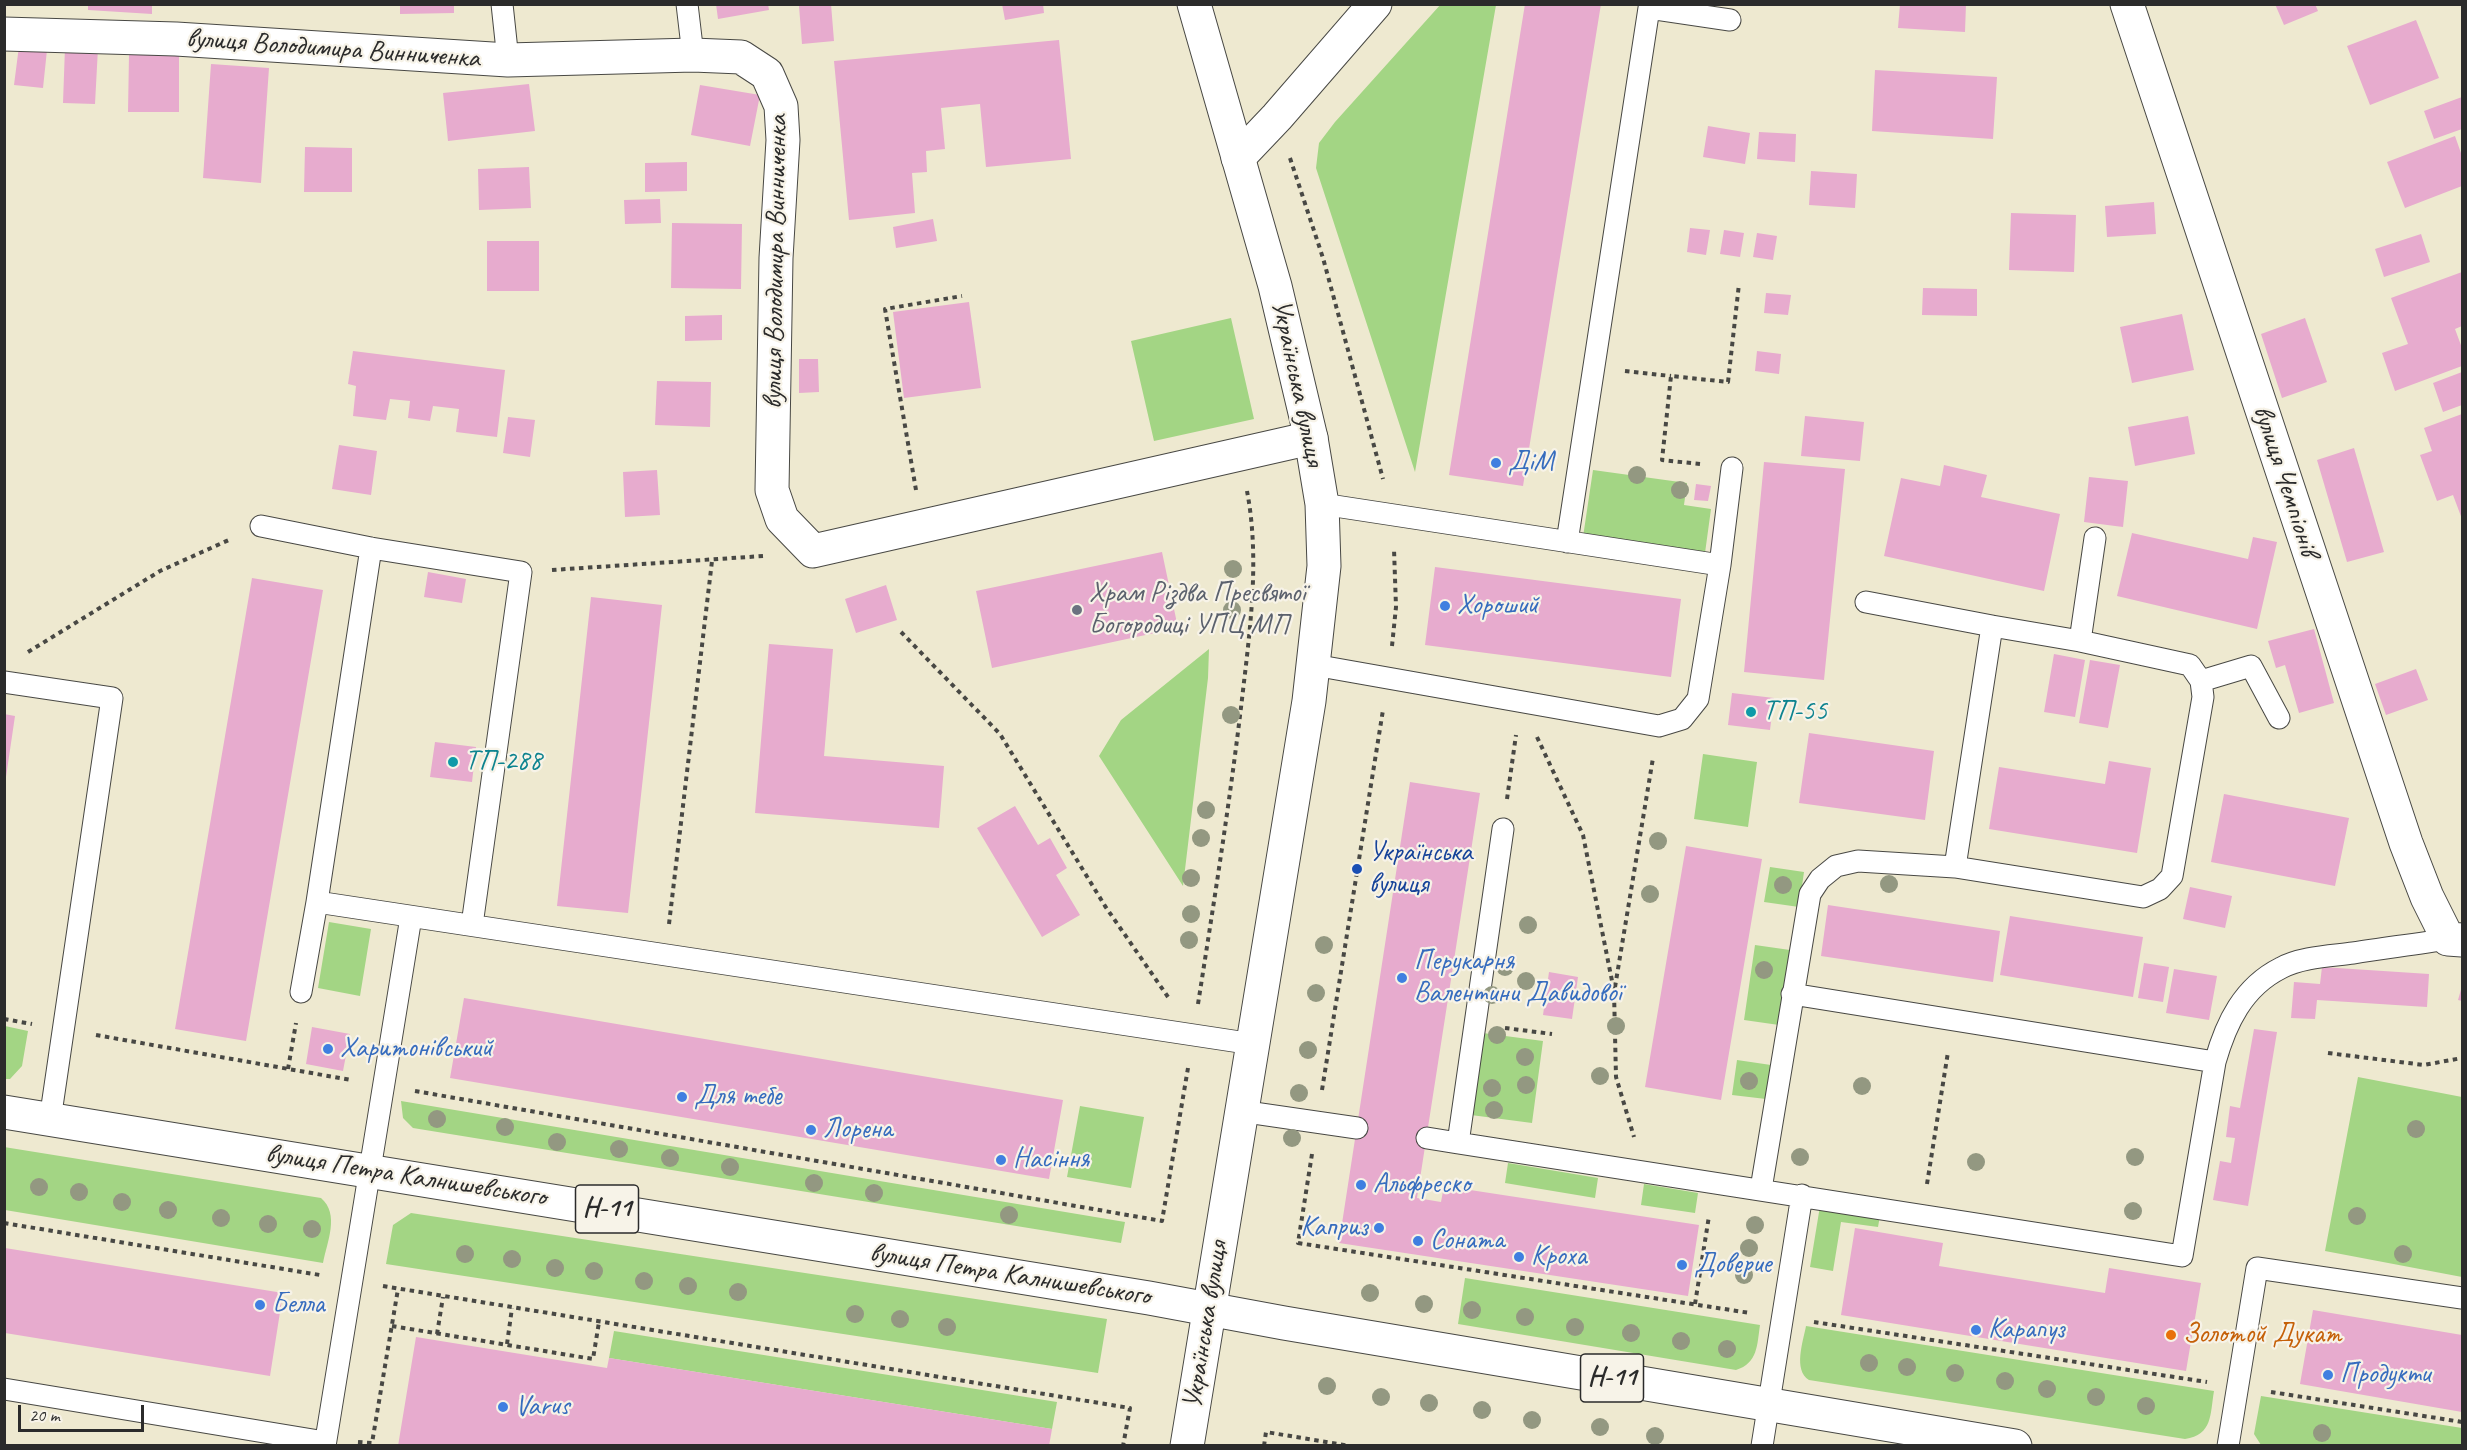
<!DOCTYPE html>
<meta charset="utf-8">
<style>
body{margin:0}
#map{position:relative;width:2467px;height:1450px;overflow:hidden;background:#eee9d0;font-family:Caveat,sans-serif}
canvas{display:block}
.frame{position:absolute;inset:0;border:6px solid #2b2b2b;pointer-events:none}
.scale{position:absolute;left:18px;top:1405px;width:126px;height:27px;box-sizing:border-box;border:3px solid #2b2b2b;border-top:0;padding-left:8px;font-size:18px;line-height:21px;white-space:nowrap;color:#2b2b2b;-webkit-text-stroke:4px #f7f3e8;paint-order:stroke}
</style>
<div id="map">
<canvas width="2467" height="1450"></canvas>
<div class="frame"></div>
<div class="scale">20 m</div>
</div>
<script>
const c = document.querySelector('canvas').getContext('2d');
c.lineJoin = 'round';
function fill(path, color) {
  c.fillStyle = color;
  c.fill(path, 'evenodd');
}
function stroke(path, color, width, dash) {
  c.strokeStyle = color;
  c.lineWidth = width;
  c.lineCap = dash ? 'butt' : 'round';
  c.setLineDash(dash || []);
  c.stroke(path);
}
function drawText(font, color, halo, rows, align = 'center') {
  c.font = font + ' Caveat,sans-serif';
  c.lineWidth = 4.5;
  c.setLineDash([]);
  c.textBaseline = 'middle';
  c.strokeStyle = halo;
  c.fillStyle = color;
  for (const [text, x, y, turn = 0] of rows) {
    c.save();
    c.translate(x, y);
    c.rotate((+turn || 0) * Math.PI / 180);
    c.textAlign = isNaN(turn) ? turn : align;
    if (halo) c.strokeText(text, 0, 0);
    c.fillText(text, 0, 0);
    c.restore();
  }
}
const green = new Path2D(`
 M1441,4L1496,5L1415,472L1316,168L1319,143L1335,122Z
 M1231,318L1254,419L1154,441L1131,341Z
 M1593,470L1687,483L1684,505L1711,509L1705,553L1583,537Z
 M1209,649L1208,678L1183,886L1099,756L1121,720Z
 M1703,754L1757,762L1748,827L1694,819Z
 M1770,867L1804,872L1799,907L1764,902Z
 M329,922L371,929L360,996L318,988Z
 M1755,945L1790,950L1779,1025L1744,1020Z
 M5,1026L28,1031L22,1066L10,1079H5Z
 M1483,1033L1543,1041L1532,1123L1471,1115Z
 M1737,1060L1771,1065L1766,1099L1732,1095Z
 M2358,1077L2462,1097V1277L2325,1251Z
 M401,1101L1125,1222L1121,1243L413,1128L403,1118Z
 M1080,1106L1144,1117L1131,1188L1067,1177Z
 M4,1147L321,1198C340,1214 327,1242 323,1263L5,1210Z
 M1508,1163L1598,1178L1595,1198L1505,1183Z
 M1644,1184L1698,1193L1695,1213L1641,1205Z
 M1821,1200L1881,1210L1878,1227L1841,1222L1833,1271L1810,1267Z
 M411,1213L1107,1319L1098,1373L386,1264L393,1225Z
 M1465,1278L1760,1325C1757,1345 1758,1363 1736,1370L1458,1324Z
 M1806,1326L2214,1391C2210,1414 2213,1435 2185,1439L1809,1380C1793,1370 1803,1342 1806,1326Z
 M614,1331L1057,1402L1052,1429L609,1358Z
 M2261,1396L2462,1428V1445H2261L2254,1434Z`);
const building = new Path2D(`
 M88,4H152V14L88,10Z
 M400,4H454V13L400,14Z
 M716,4H768L769,10L718,19Z
 M831,4L834,41L802,44L799,6Z
 M1002,4H1043L1044,13L1005,20Z
 M1525,4H1601L1523,486L1449,475Z
 M1900,4H1966L1965,32L1898,28Z
 M2275,4H2315L2318,11L2284,25Z
 M2416,20L2439,78L2370,105L2347,46Z
 M1059,40L1071,159L986,167L980,104L941,108L945,149L926,151L927,172L912,173L915,213L849,220L834,61Z
 M19,46L47,50L43,88L14,85Z
 M65,47L98,48L95,104L63,103Z
 M129,55H179V112H128Z
 M211,64L269,68L261,183L203,178Z
 M1875,70L1997,77L1993,139L1872,131Z
 M529,84L535,131L448,141L443,93Z
 M700,85L760,95L750,146L691,135Z
 M2462,97V129L2434,139L2424,111Z
 M1708,126L1750,133L1745,164L1703,157Z
 M1759,132L1796,134L1795,162L1757,159Z
 M2455,136L2462,156V186L2405,208L2387,162Z
 M305,147L352,148V192H304Z
 M687,162V191L645,192V163Z
 M529,167L531,208L479,210L478,169Z
 M1811,171L1857,174L1855,208L1809,205Z
 M660,199L661,223L625,224L624,200Z
 M2154,202L2156,234L2107,237L2105,206Z
 M2011,213L2076,215L2074,272L2009,270Z
 M933,219L937,241L896,248L893,227Z
 M672,223L742,224L741,289L671,288Z
 M1690,228L1710,230L1706,255L1687,252Z
 M1724,230L1744,233L1740,257L1720,254Z
 M1757,233L1777,236L1773,260L1753,257Z
 M2421,234L2430,262L2384,277L2375,249Z
 M487,241H539V291H487Z
 M2462,272V326L2455,329L2462,348V366L2395,391L2382,353L2408,344L2391,298Z
 M1923,288L1977,289V316L1922,315Z
 M1766,293L1791,295L1788,315L1764,313Z
 M969,302L981,388L904,398L893,312Z
 M2182,314L2194,370L2132,383L2120,327Z
 M722,315V340L685,341V316Z
 M2305,318L2327,382L2282,398L2261,334Z
 M353,351L505,370L497,437L456,432L459,409L433,406L430,421L408,418L410,401L390,399L386,420L353,416L356,386L348,384Z
 M1757,351L1781,354L1779,374L1755,371Z
 M799,359H818L819,392L799,393Z
 M2462,372V405L2443,412L2433,383Z
 M657,381L711,382L710,427L655,425Z
 M2462,414V519L2453,495L2437,501L2420,455L2432,451L2424,428Z
 M1805,416L1864,422L1860,461L1801,456Z
 M2188,416L2195,454L2135,466L2128,427Z
 M508,417L535,420L530,457L503,453Z
 M339,445L377,451L371,495L332,489Z
 M2354,448L2384,552L2347,562L2317,460Z
 M1764,462L1845,469L1824,680L1744,672Z
 M1944,465L1987,475L1981,497L2060,514L2044,591L1884,556L1901,478L1940,486Z
 M657,470L660,515L625,517L623,472Z
 M2089,477L2128,481L2123,527L2084,522Z
 M1696,484L1711,486L1708,501L1694,500Z
 M2132,533L2248,559L2253,537L2277,542L2257,629L2117,596Z
 M1162,552L1178,628L992,668L976,591Z
 M1435,567L1681,599L1671,677L1425,645Z
 M428,572L466,579L462,603L424,597Z
 M252,578L323,590L246,1041L175,1029Z
 M886,585L897,620L856,633L845,599Z
 M591,597L662,605L628,913L557,906Z
 M2314,629L2334,703L2299,713L2285,665L2276,668L2268,641Z
 M769,644L833,649L824,756L944,766L939,828L755,813Z
 M2054,654L2085,660L2075,717L2044,712Z
 M2090,660L2120,665L2108,728L2079,723Z
 M2416,669L2428,700L2386,715L2375,684Z
 M1732,693L1774,698L1770,730L1728,725Z
 M4,714L15,716L6,777H4Z
 M1809,733L1934,751L1925,820L1799,803Z
 M435,742L476,747L472,782L430,777Z
 M2109,761L2151,768L2137,853L1989,829L1999,767L2105,784Z
 M1410,782L1480,793L1417,1198L1441,1202L1444,1186L1699,1225L1688,1296L1339,1243Z
 M2224,794L2349,818L2335,886L2211,862Z
 M1015,806L1038,845L1050,838L1067,868L1056,875L1080,915L1042,937L977,828Z
 M1686,846L1762,859L1721,1100L1645,1087Z
 M2190,887L2232,896L2225,928L2183,919Z
 M1828,905L2000,931L1993,982L1821,956Z
 M2010,916L2143,937L2133,997L2000,975Z
 M2144,963L2169,967L2163,1002L2138,998Z
 M2322,967L2429,974L2427,1007L2317,1000L2315,1019L2291,1018L2294,982L2320,984Z
 M2174,969L2217,976L2209,1020L2166,1013Z
 M1549,972L1578,977L1572,1019L1543,1015Z
 M2462,986V1001L2458,1000Z
 M464,998L1063,1100L1049,1179L450,1078Z
 M312,1027L350,1034L343,1071L306,1064Z
 M2254,1029L2277,1032L2248,1206L2213,1200L2220,1161L2231,1163L2235,1138L2226,1137L2230,1106L2240,1108Z
 M1855,1228L1943,1243L1939,1266L2105,1293L2109,1268L2201,1283L2186,1371L1841,1315Z
 M5,1248L283,1293L270,1376L5,1333Z
 M2313,1310L2462,1335V1412L2300,1384Z
 M416,1337L607,1368L609,1358L1052,1429L1049,1446H398Z`);
const path = new Path2D(`
 M1290,158L1323,258L1383,479
 M1625,371L1671,376
 M1700,464L1662,460L1671,376L1728,382L1739,284
 M916,490L885,309L962,296
 M552,570L763,556
 M901,632L1000,734L1105,906L1168,997
 M1392,646L1396,607L1394,549
 M28,652L160,571L231,539
 M1537,737L1583,835L1614,991L1616,1077L1634,1137
 M1507,799L1516,735
 M669,924L712,561
 M1615,987L1653,758
 M1198,1004C1214,902 1230,801 1242,699C1250,630 1260,559 1247,491
 M4,1019L32,1024
 M1505,1028L1552,1034
 M96,1035L351,1080
 M2328,1053L2424,1065L2462,1058
 M288,1069L296,1023
 M1322,1090L1383,710
 M415,1091L1162,1221L1188,1068
 M1312,1154L1298,1243L1750,1313
 M1927,1184L1948,1052
 M4,1223L320,1275
 M383,1286L1130,1408L1123,1446
 M1695,1304L1709,1216
 M1814,1322L2207,1382
 M392,1326L593,1359L599,1322
 M437,1334L443,1297
 M507,1344L512,1308
 M2271,1392L2462,1422
 M358,1442L372,1443L398,1289
 M1264,1446L1266,1432L1350,1446`);
const service = new Path2D(`
 M502,4L508,60
 M687,4L693,55
 M1322,504L1720,565
 M261,526L371,548L521,572L472,925
 M1567,542L1649,8L1730,20
 M371,548L317,902L1253,1044
 M1866,602L1992,626L1955,867
 M2080,641L2095,538
 M1314,665L1659,726L1682,719L1698,699L1720,565L1732,468
 M2201,681L2251,666L2279,718
 M4,682L112,698L50,1120
 M1503,829L1458,1143L2182,1256L2215,1062C2226,1023 2243,987 2281,968C2301,957 2331,956 2353,953C2385,948 2417,944 2448,939
 M301,992L317,902
 M1792,994L2215,1062
 M1240,1111L1357,1128
 M1427,1138L1458,1143
 M1761,1189L1810,894L1820,879L1836,866L1858,861L1955,867L2143,897L2160,889L2172,876L2203,697L2201,681L2190,665L2080,641L1992,626
 M4,1389L325,1442
 M325,1446L411,917
 M1762,1446L1802,1195
 M2228,1446L2257,1268L2462,1298`);
const minor = new Path2D(`
 M2127,4L2406,843L2427,897L2448,939L2462,940
 M4,34L176,39L508,60L693,55L741,57L767,74L781,106L783,140L776,258L772,490L782,519L813,551L1311,438
 M1238,158L1277,117L1375,4`);
const secondary = new Path2D(`
 M1187,1446L1309,701L1324,566L1322,504L1311,438L1275,286L1194,4`);
const primary = new Path2D(`
 M4,1112L1149,1298L1284,1323L2015,1446`);
const trees = [
 [1637,475],
 [1680,490],
 [1233,569],
 [1232,610],
 [1231,715],
 [1206,810],
 [1201,838],
 [1658,841],
 [1191,878],
 [1889,884],
 [1783,885],
 [1650,894],
 [1191,914],
 [1528,925],
 [1189,940],
 [1324,945],
 [1505,967],
 [1764,970],
 [1526,981],
 [1316,993],
 [1492,995],
 [1616,1026],
 [1497,1035],
 [1308,1050],
 [1525,1057],
 [1600,1076],
 [1749,1081],
 [1526,1085],
 [1862,1086],
 [1492,1088],
 [1299,1093],
 [1494,1110],
 [437,1119],
 [505,1127],
 [2416,1129],
 [1292,1138],
 [557,1142],
 [619,1149],
 [1800,1157],
 [2135,1157],
 [670,1158],
 [1976,1162],
 [730,1167],
 [814,1183],
 [39,1187],
 [79,1192],
 [874,1193],
 [122,1202],
 [168,1210],
 [2133,1211],
 [1009,1215],
 [2357,1216],
 [221,1218],
 [268,1224],
 [1755,1225],
 [312,1229],
 [1749,1248],
 [465,1254],
 [2403,1254],
 [512,1259],
 [555,1268],
 [594,1271],
 [1744,1275],
 [644,1281],
 [688,1286],
 [738,1292],
 [1370,1293],
 [1424,1304],
 [1472,1310],
 [855,1314],
 [1525,1317],
 [900,1319],
 [947,1327],
 [1575,1327],
 [1631,1333],
 [1681,1341],
 [1727,1349],
 [1869,1363],
 [1907,1367],
 [1955,1373],
 [2005,1381],
 [1327,1386],
 [2047,1389],
 [1381,1397],
 [2096,1397],
 [1429,1403],
 [2146,1406],
 [1482,1410],
 [1532,1420],
 [1600,1427],
 [2322,1433],
 [1655,1436]
];
const markers = [
 [1496,463,6,"#3f7fe0"],
 [1445,606,6,"#3f7fe0"],
 [1077,610,6,"#6b7280"],
 [1751,712,6,"#0f9aa8"],
 [453,762,6,"#0f9aa8"],
 [1357,869,6,"#1a4fb4"],
 [1402,978,6,"#3f7fe0"],
 [328,1049,6,"#3f7fe0"],
 [682,1097,6,"#3f7fe0"],
 [811,1130,6,"#3f7fe0"],
 [1001,1160,6,"#3f7fe0"],
 [1361,1185,6,"#3f7fe0"],
 [1379,1228,6,"#3f7fe0"],
 [1418,1241,6,"#3f7fe0"],
 [1519,1257,6,"#3f7fe0"],
 [1682,1265,6,"#3f7fe0"],
 [260,1305,6,"#3f7fe0"],
 [1976,1330,6,"#3f7fe0"],
 [2171,1335,6,"#e8710a"],
 [2328,1375,6,"#3f7fe0"],
 [503,1407,6,"#3f7fe0"]
];
const shields = [
 [607,1209,63],
 [1612,1378,63]
];
const shieldNames = [
 ["Н-11",607,1209],
 ["Н-11",1612,1378]
];
const streetNames = [
 ["вулиця Володимира Винниченка",333,49,4],
 ["вулиця Володимира Винниченка",776,262,-89],
 ["Українська вулиця",1297,383,78],
 ["вулиця Чемпіонів",2285,481,72],
 ["вулиця Петра Калнишевського",406,1176,9],
 ["вулиця Петра Калнишевського",1010,1275,9],
 ["Українська вулиця",1206,1325,-81]
];
const shopNames = [
 ["ДіМ",1508,463],
 ["Хороший",1457,606],
 ["Перукарня",1414,962],
 ["Валентини Давидової",1414,994],
 ["Харитонівський",340,1049],
 ["Для тебе",694,1097],
 ["Лорена",823,1130],
 ["Насіння",1013,1160],
 ["Альфреско",1373,1185],
 ["Каприз",1367,1228,"right"],
 ["Соната",1430,1241],
 ["Кроха",1531,1257],
 ["Доверие",1694,1265],
 ["Белла",272,1305],
 ["Карапуз",1988,1330],
 ["Продукти",2340,1375],
 ["Varus",515,1407]
];
const worshipNames = [
 ["Храм Різдва Пресвятої",1089,594],
 ["Богородиці УПЦ МП",1089,626]
];
const cultureNames = [
 ["ТП-55",1763,712],
 ["ТП-288",465,762]
];
const transitNames = [
 ["Українська",1369,853],
 ["вулиця",1369,885]
];
const foodNames = [
 ["Золотой Дукат",2183,1335]
];
fill(green, '#a3d584');
fill(building, '#e7abce');
stroke(service, '#484844', 23);
stroke(minor, '#484844', 35);
stroke(secondary, '#484844', 35);
stroke(primary, '#484844', 35);
stroke(path, '#484844', 4, [4.5, 4.5]);
stroke(service, '#fff', 21);
stroke(minor, '#fff', 33);
stroke(secondary, '#fff', 33);
stroke(primary, '#fff', 33);
c.fillStyle = '#939881';
for (const [x, y] of trees) {
  c.beginPath();
  c.arc(x, y, 9, 0, 2 * Math.PI);
  c.fill();
}
for (const [x, y, r, color] of markers) {
  const dot = new Path2D();
  dot.arc(x, y, r, 0, 2 * Math.PI);
  c.fillStyle = color;
  c.fill(dot);
  stroke(dot, '#f7f3e8', 2);
}
for (const [x, y, w] of shields) {
  const box = new Path2D();
  box.roundRect(x - w / 2, y - 24, w, 48, 4.5);
  c.fillStyle = '#f7f3e8';
  c.fill(box);
  stroke(box, '#2b2b2b', 1.5);
}
drawText('bold 27px', '#2b2b2b', null, shieldNames);
drawText('28px', '#2b2b2b', '#f7f3e8', streetNames);
drawText('28px', '#366cbe', '#f7f3e8', shopNames, 'left');
drawText('28px', '#5b616d', '#f7f3e8', worshipNames, 'left');
drawText('28px', '#0d838f', '#f7f3e8', cultureNames, 'left');
drawText('28px', '#164399', '#f7f3e8', transitNames, 'left');
drawText('28px', '#c56008', '#f7f3e8', foodNames, 'left');
</script>
